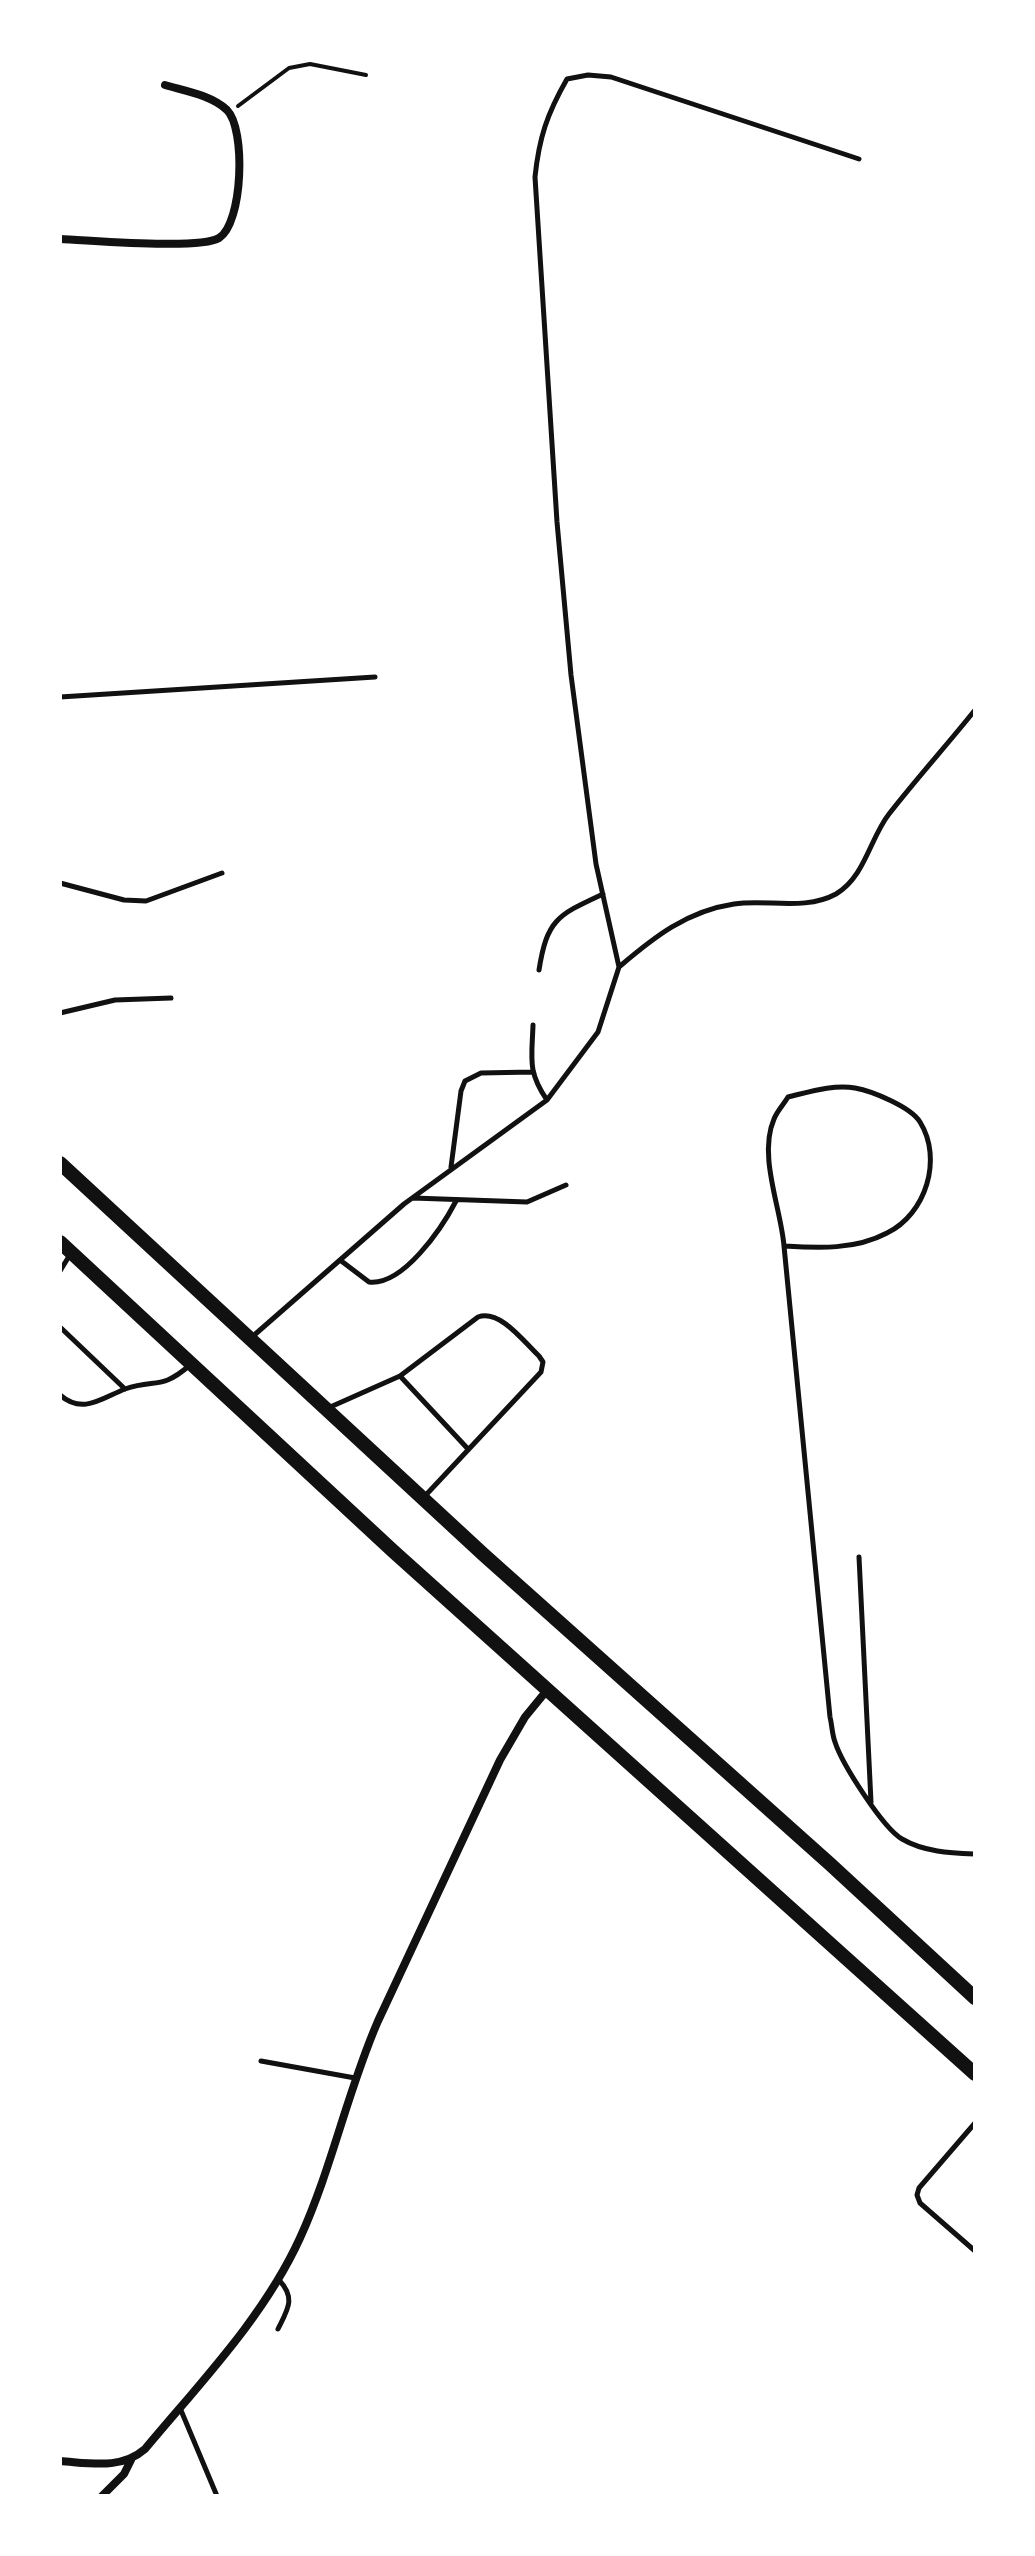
<!DOCTYPE html>
<style>
body{margin:0}
#map{position:relative;width:1035px;height:2556px;overflow:hidden;background:#fff;font-family:Lato,sans-serif}
canvas{display:block}
.frame{position:absolute;inset:0;border:62px solid #fff;pointer-events:none}
</style>
<div id="map">
<canvas width="1035" height="2556"></canvas>
<div class="frame"></div>
</div>
<script>
const c = document.querySelector('canvas').getContext('2d');
c.lineJoin = 'round';
function stroke(path, color, width, dash) {
  c.strokeStyle = color;
  c.lineWidth = width;
  c.lineCap = dash ? 'butt' : 'round';
  c.setLineDash(dash || []);
  c.stroke(path);
}
const path = new Path2D(`
 M238,106L289,68L310,64L366,75`);
const service = new Path2D(`
 M60,697L375,677
 M60,883L124,900L146,901L222,873
 M619,967C654,937 687,911 734,904C767,899 805,911 836,894C865,877 870,838 889,814C917,778 947,745 975,710
 M539,970C547,919 558,915 603,894
 M60,1013L115,1000L171,998
 M533,1025C532,1058 527,1071 547,1100
 M451,1167L461,1091L465,1081L481,1073L532,1072
 M413,1198L527,1202L566,1185
 M784,1246C819,1248 855,1250 887,1233C926,1214 943,1159 920,1122C911,1107 872,1091 855,1088C834,1084 809,1092 788,1097C784,1104 777,1111 774,1119C758,1156 781,1208 784,1246L830,1717C832,1725 832,1734 835,1742C842,1764 883,1828 902,1839C924,1852 951,1853 975,1854
 M340,1260L369,1282C403,1286 442,1228 456,1201
 M60,1271L71,1253
 M60,1327L125,1389
 M252,1337L404,1204L547,1100L598,1032L619,967L596,864L571,675L557,522L535,177C539,138 547,114 567,79L588,75L611,77L859,159
 M400,1376L468,1449
 M60,1395C83,1415 102,1398 125,1389C156,1378 160,1391 190,1365
 M328,1408L400,1376L478,1317C500,1309 524,1342 539,1356L543,1362L541,1372L424,1497
 M859,1557L871,1802
 M261,2061L355,2078
 M975,2123L919,2188L917,2195L920,2203L975,2251
 M278,2329C288,2309 296,2298 279,2280
 M180,2408L217,2496`);
const minor = new Path2D(`
 M60,239C90,240 199,250 219,238C243,223 246,129 227,110C211,95 185,91 165,85
 M60,2461C90,2463 121,2470 145,2449C200,2383 264,2317 300,2238C332,2168 347,2092 378,2021L500,1760L525,1717L548,1689
 M102,2496L124,2474L131,2460`);
const primary = new Path2D(`
 M60,1163L484,1555L830,1864L975,1998
 M60,1242L393,1551L975,2074`);
stroke(path, '#111', 4);
stroke(service, '#111', 5);
stroke(minor, '#111', 8);
stroke(primary, '#111', 14);
</script>
